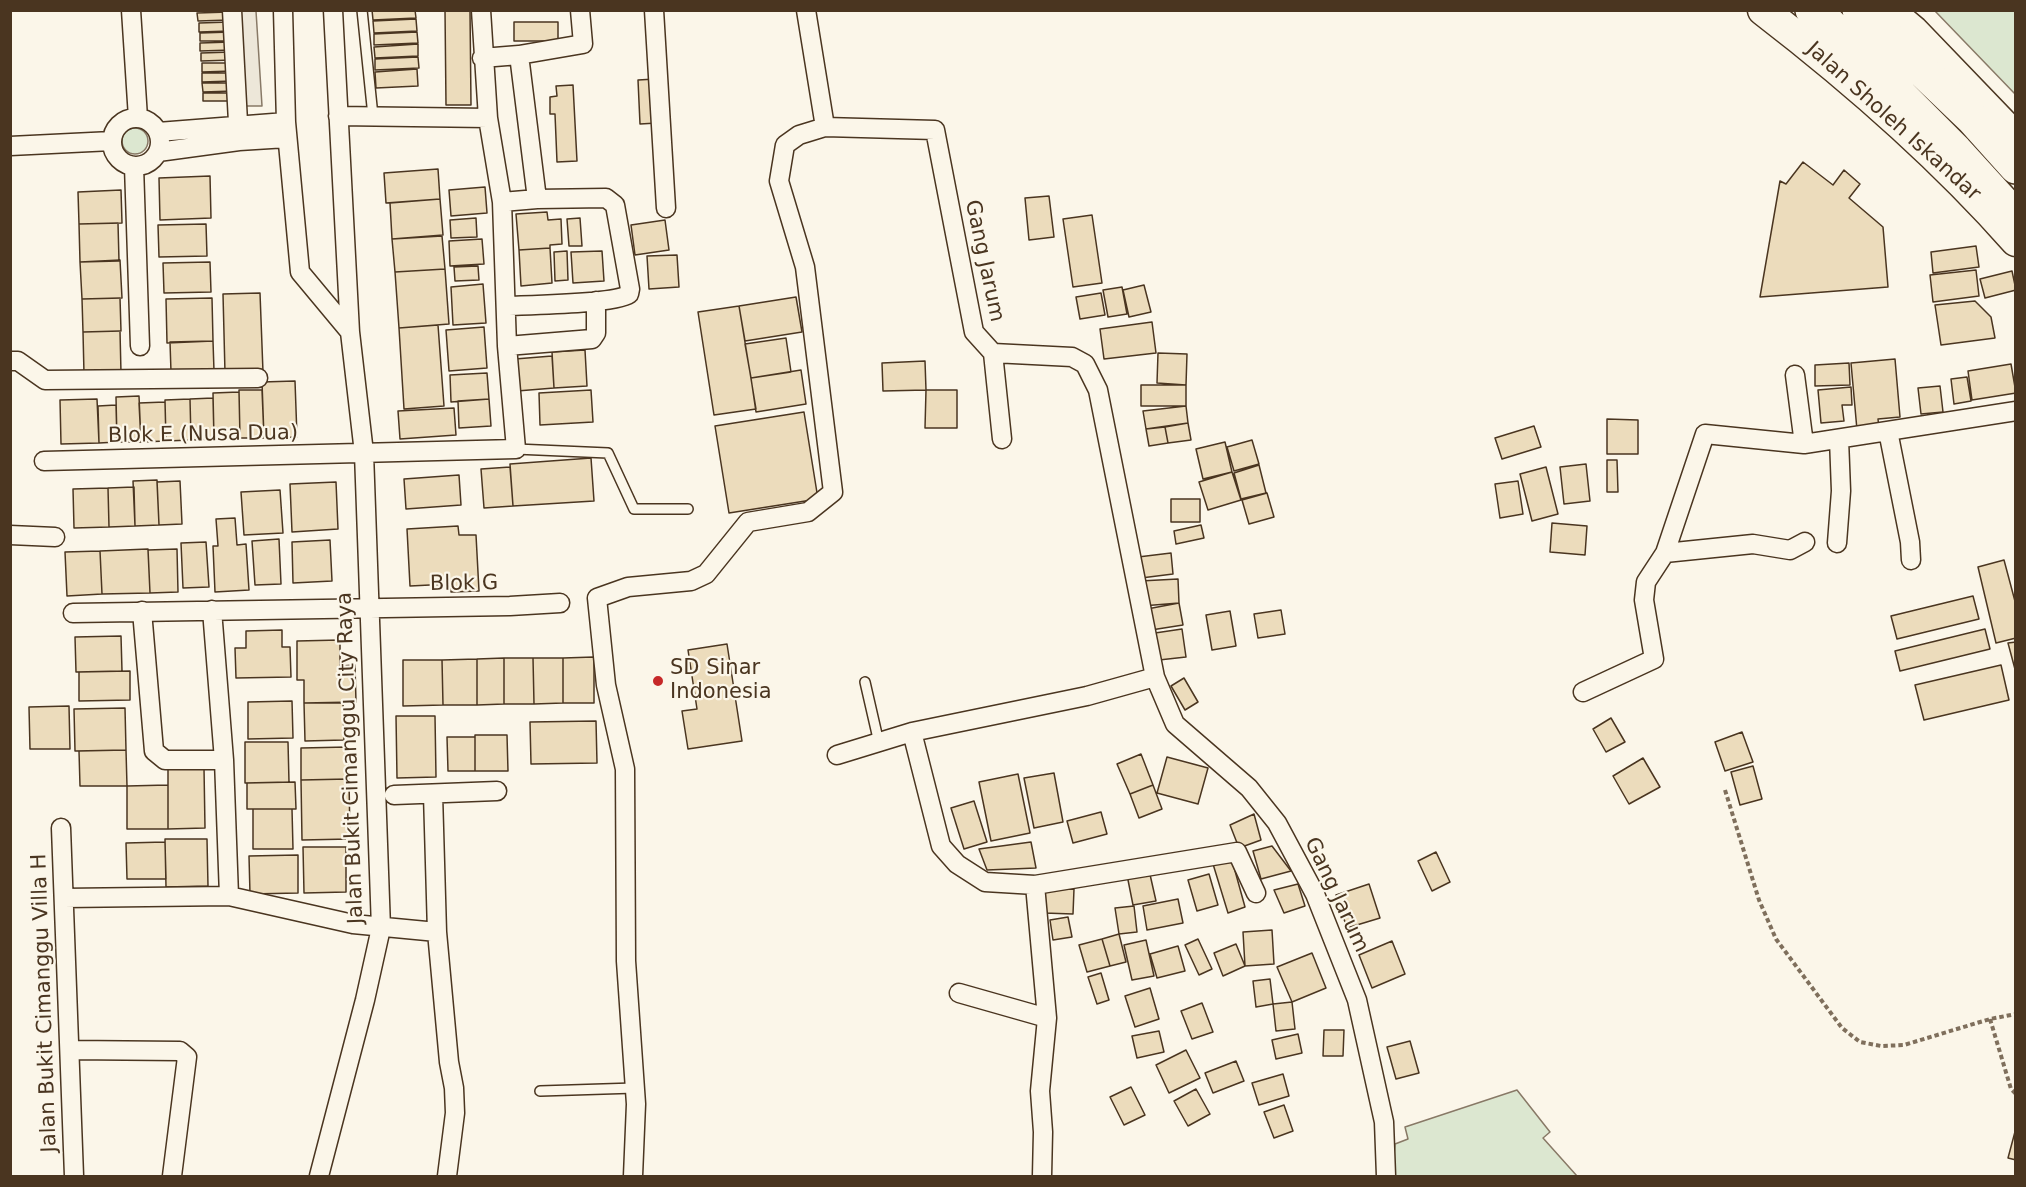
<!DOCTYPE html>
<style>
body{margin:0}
#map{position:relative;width:2026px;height:1187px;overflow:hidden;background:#fbf6e9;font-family:"DejaVu Sans",sans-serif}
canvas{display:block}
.frame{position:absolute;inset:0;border:12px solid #4a3520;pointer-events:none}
</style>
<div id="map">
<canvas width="2026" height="1187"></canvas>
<div class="frame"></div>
</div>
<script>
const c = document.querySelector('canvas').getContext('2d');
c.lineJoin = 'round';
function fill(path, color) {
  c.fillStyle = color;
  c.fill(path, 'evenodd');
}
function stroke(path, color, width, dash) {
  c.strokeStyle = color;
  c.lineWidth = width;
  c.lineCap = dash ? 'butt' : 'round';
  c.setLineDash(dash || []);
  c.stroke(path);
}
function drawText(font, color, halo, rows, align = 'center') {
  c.font = font + ' "DejaVu Sans",sans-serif';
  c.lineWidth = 4.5;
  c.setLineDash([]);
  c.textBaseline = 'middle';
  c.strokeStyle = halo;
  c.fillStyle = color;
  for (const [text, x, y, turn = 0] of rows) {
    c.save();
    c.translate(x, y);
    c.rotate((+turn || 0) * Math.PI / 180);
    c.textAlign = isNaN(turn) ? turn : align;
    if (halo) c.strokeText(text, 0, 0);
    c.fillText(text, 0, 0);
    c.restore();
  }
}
const green = new Path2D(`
 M1935,11H2015V94Z
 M122 141a13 13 0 1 1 26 0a13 13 0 1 1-26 0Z
 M1517,1090L1550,1132L1543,1138L1577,1176H1392L1395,1144L1408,1139L1405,1127Z`);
const parking = new Path2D(`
 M240,11H256L262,106H246Z`);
const building = new Path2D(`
 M372,10H415L416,18L373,20Z
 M445,10H470L471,105H446Z
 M229,12V20L198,21L197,13Z
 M416,19L417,31L374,33L373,21Z
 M230,22V31L199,32V23Z
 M514,22H558V41H514Z
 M231,32V41H200V33Z
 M417,32L418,43L374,45V34Z
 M231,42L232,50L200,51V43Z
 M418,44V56L375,58L374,47Z
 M232,52L233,60L201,61V53Z
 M418,57L419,68L375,70V59Z
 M202,63H233V71L202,72Z
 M417,69L418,86L376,88L375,72Z
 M202,73H233V81L202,82Z
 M655,79L657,123L640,124L638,80Z
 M202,83H233L234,91L203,92Z
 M573,85L577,161L557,162L555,114H550V97L557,96L556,86Z
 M203,93H234V101H203Z
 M1803,162L1833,185L1844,170L1860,184L1849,198L1883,227L1888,287L1760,297L1780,181L1786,184Z
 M438,169L440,199L386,203L384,173Z
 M210,176L211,218L160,220L159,178Z
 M485,187L487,213L451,216L449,190Z
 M121,190L122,223L79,224L78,192Z
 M1049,196L1054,237L1029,240L1025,198Z
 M440,199L443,235L392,239L390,203Z
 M547,212L548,220L561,219L562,244L550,245V248L519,250L516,214Z
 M1092,215L1102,283L1073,287L1063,219Z
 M476,218L477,237L451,238L450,220Z
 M580,218L582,246H569L567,219Z
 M665,220L669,250L635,255L631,225Z
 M118,223L119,261L80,262L79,224Z
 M206,224L207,256L159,257L158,225Z
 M442,236L445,269L395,272L392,239Z
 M482,239L484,264L450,266L449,241Z
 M1976,246L1979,267L1933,273L1931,252Z
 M550,248L552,283L521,286L519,250Z
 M567,251L568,280L555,281L554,252Z
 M602,251L604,281L573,283L571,252Z
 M677,255L679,287L649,289L647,256Z
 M120,260L122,298L82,299L80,262Z
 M210,262L211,292L164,293L163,263Z
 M478,266L479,280L455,281L454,267Z
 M445,269L449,324L399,328L395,272Z
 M1976,270L1979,296L1933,302L1930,275Z
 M2012,271L2016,290L1985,298L1980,279Z
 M483,284L486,323L453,325L451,287Z
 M1144,285L1151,312L1129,317L1123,290Z
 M1122,287L1127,314L1108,317L1103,290Z
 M260,293L263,372L225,373L223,294Z
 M1101,293L1105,315L1080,319L1076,297Z
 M796,297L802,332L745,341L739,306Z
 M120,298L121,331L83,332L82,299Z
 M212,298L213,341L167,343L166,299Z
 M1975,301L1991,317L1995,338L1941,345L1935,305Z
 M739,306L756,409L714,415L698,312Z
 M1152,322L1156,353L1104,359L1100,329Z
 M438,325L444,406L404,409L399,328Z
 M484,327L487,368L449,371L446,330Z
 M120,331L121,373L84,374L83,332Z
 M786,338L791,372L751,378L745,344Z
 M213,341L214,371L171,372L170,342Z
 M585,350L587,386L554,388L552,352Z
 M1158,353L1187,354L1186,385L1157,383Z
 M552,356L554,388L517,391L515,359Z
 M1895,359L1900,417L1878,419L1879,428L1857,430L1851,363Z
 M925,361L926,390L883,391L882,363Z
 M1849,363L1850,385L1815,386V365Z
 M2011,364L2016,393L1972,400L1968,371Z
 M801,370L806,404L756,412L751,378Z
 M487,373L489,399L451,402L450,375Z
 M1967,377L1971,401L1954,404L1951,379Z
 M295,381L297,437L264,438L262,382Z
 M1141,385H1186V406H1141Z
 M1940,386L1943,412L1921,414L1918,388Z
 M1851,387L1852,405H1842L1844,421L1821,423L1818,390Z
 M239,390H262L264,438H240Z
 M591,390L593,422L540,425L539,393Z
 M926,390H957V428H925Z
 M239,392L240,438L214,439L213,393Z
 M139,396L141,442H117L116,397Z
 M213,398L214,439L191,440L190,399Z
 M97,399L99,443L61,444L60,400Z
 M190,399L191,440L166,441L165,400Z
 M489,399L491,426L459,428L458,401Z
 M165,402L166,441L141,442L139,403Z
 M116,405L117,442L99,443L98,406Z
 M1186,406L1188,423L1146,429L1143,411Z
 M454,408L456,435L400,439L398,411Z
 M804,412L818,499L729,513L715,426Z
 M1607,419L1638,420V454H1607Z
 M1188,423L1191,440L1168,443L1165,427Z
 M1534,426L1541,447L1502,459L1495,438Z
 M1165,427L1168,443L1149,446L1146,429Z
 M1252,440L1259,464L1234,471L1227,447Z
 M1225,442L1232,472L1203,479L1196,449Z
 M591,458L594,501L513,506L510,464Z
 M1607,460H1617L1618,492H1607Z
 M1586,464L1590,501L1564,504L1560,467Z
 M1259,465L1266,493L1241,499L1234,473Z
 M510,467L513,506L484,508L481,469Z
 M1546,467L1558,514L1532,521L1520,474Z
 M1232,472L1241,500L1208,510L1199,482Z
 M459,475L461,505L406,509L404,479Z
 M157,480L159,525L135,526L133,481Z
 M180,481L182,524L159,525L157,482Z
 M1518,481L1523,514L1500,518L1495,484Z
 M336,482L338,529L292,532L290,484Z
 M134,487L135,526L109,527L108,488Z
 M108,488L109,527L74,528L73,489Z
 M280,490L283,533L244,535L241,492Z
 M1267,493L1274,517L1249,524L1242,500Z
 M1171,499H1200V522H1171Z
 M235,518L237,545L246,544L249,590L215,592L213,546H218L216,519Z
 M1552,523L1587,526L1585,555L1550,552Z
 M1201,525L1204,538L1176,544L1174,531Z
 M458,526L459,535H476L479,591L451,592L450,584L410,586L407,529Z
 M279,539L281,584L255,585L252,541Z
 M330,540L332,581L293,583L292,542Z
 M206,542L209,587L183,588L181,543Z
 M148,549L150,593L102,594L100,551Z
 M177,549L178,592L150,593L148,550Z
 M100,551L102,594L67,596L65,552Z
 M1171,553L1173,574L1141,578L1138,557Z
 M2004,560L2016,605V638L1996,643L1978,567Z
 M1178,579L1179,603L1142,606L1140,581Z
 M1973,596L1979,619L1897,639L1891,616Z
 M1179,603L1183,625L1151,630L1147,609Z
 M1281,610L1285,634L1258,638L1254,614Z
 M1230,611L1236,646L1212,650L1206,615Z
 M1182,629L1186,657L1159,660L1155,633Z
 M1985,629L1990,649L1900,671L1895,651Z
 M282,630V647H290L291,677L236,678L235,648H246V631Z
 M121,636L122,671L76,672L75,637Z
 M340,640V666L355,665L356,702L304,703V680H297V641Z
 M2016,642V673L2008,643Z
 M727,644L742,741L688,749L682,711L697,709L688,650Z
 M594,657V703H563V658Z
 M504,658V704L477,705V659Z
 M504,658H533L534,704H504Z
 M533,658H563V703L534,704Z
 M477,659V705H443L442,660Z
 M403,660H442L443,705L403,706Z
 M2001,665L2009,700L1924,720L1915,685Z
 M130,671V700L79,701V672Z
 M1184,678L1198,702L1185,710L1171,686Z
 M292,701L293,738L248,739V702Z
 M304,703H343L344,740L305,741Z
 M69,706L70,749H30L29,707Z
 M125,708L126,750L75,751L74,709Z
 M396,716H435L436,777L397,778Z
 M1611,718L1625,742L1606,752L1593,729Z
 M596,721L597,763L531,764L530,722Z
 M1742,732L1753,762L1725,771L1715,742Z
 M475,735H507L508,771H475Z
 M447,737H475V771H448Z
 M245,742H288L289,782L245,783Z
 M348,747V779L301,780V748Z
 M126,750L127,786H80L79,751Z
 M1141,754L1153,785L1130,794L1117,764Z
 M1167,757L1208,768L1198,804L1157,793Z
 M1643,758L1660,787L1629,804L1613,776Z
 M1753,766L1762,799L1740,805L1731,772Z
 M168,768H204L205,828L168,829Z
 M1054,773L1063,822L1034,828L1024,778Z
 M1018,774L1030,833L991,841L979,782Z
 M349,779L350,839L302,840L301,780Z
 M295,782L296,809H247V783Z
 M168,785V829H127V786Z
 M1153,785L1162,809L1139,818L1130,794Z
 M974,801L987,842L964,849L951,808Z
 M253,809H292L293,849H253Z
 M1101,812L1107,834L1073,843L1067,821Z
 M1254,814L1261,840L1239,848L1230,825Z
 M165,839H207L208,886L166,887Z
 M165,842L166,879H127L126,843Z
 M1031,842L1036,868L987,870L979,849Z
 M1272,846L1291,871L1261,879L1253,851Z
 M303,847H346V892L304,893Z
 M1436,852L1450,882L1432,891L1418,861Z
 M298,855V893L250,894L249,856Z
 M1232,860L1245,907L1228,913L1213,864Z
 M1149,870L1156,901L1133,905L1127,875Z
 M1209,874L1218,905L1197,911L1188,880Z
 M1298,884L1305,906L1284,913L1274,890Z
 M1369,884L1380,918L1347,928L1336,895Z
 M1074,889L1073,914L1044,913V890Z
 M1178,899L1183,923L1147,930L1143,906Z
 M1134,906L1137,932L1119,934L1115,908Z
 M1068,917L1072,937L1053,940L1050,920Z
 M1272,930L1274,964L1245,966L1243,932Z
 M1119,934L1126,962L1110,966L1102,939Z
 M1102,939L1110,966L1087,972L1079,945Z
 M1198,939L1212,969L1199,975L1185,945Z
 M1146,940L1154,976L1132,980L1124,945Z
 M1392,941L1405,974L1372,988L1359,955Z
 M1236,944L1245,966L1223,976L1214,953Z
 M1178,946L1185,971L1157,978L1150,954Z
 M1312,953L1326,988L1292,1002L1277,967Z
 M1101,973L1109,1000L1097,1004L1088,977Z
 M1270,979L1273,1004L1256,1007L1253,981Z
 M1150,988L1159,1019L1135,1027L1125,996Z
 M1292,1002L1295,1029L1276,1031L1273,1004Z
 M1202,1003L1213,1032L1192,1039L1181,1011Z
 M1324,1030H1344L1343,1056H1323Z
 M1159,1031L1164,1052L1137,1058L1132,1036Z
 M1298,1034L1302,1053L1276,1059L1272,1040Z
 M1410,1041L1419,1073L1396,1079L1387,1047Z
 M1186,1050L1200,1078L1169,1093L1156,1065Z
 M1236,1061L1244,1081L1213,1093L1205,1073Z
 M1283,1074L1289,1096L1259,1105L1252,1083Z
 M1131,1087L1145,1115L1124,1125L1110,1097Z
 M1196,1089L1210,1114L1188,1126L1174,1101Z
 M1284,1105L1293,1131L1274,1138L1264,1112Z
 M2016,1128V1160L2008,1158Z`);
const path = new Path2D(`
 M1725,790L1759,900L1776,939L1842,1028L1860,1042L1881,1046L1904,1045L1990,1019L2016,1014
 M1990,1019L2011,1089L2016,1094`);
const service = new Path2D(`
 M362,10L373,116
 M516,449L608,453L634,509H688
 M865,682L879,743
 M540,1091L635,1088`);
const minor = new Path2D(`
 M131,10L138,118
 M232,10L239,141
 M283,10L286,122L300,272L350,332
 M481,10L488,118
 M654,10L666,208
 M806,10L825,127L935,130L974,332L993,353L1072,357L1085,364L1098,390L1155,677L1175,724L1249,788L1277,823L1315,894L1357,1000L1384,1122L1386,1176
 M482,58L519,55
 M112 142a24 24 0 1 1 48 0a24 24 0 1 1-48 0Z
 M158,132L286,122
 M10,146L112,141
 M158,152L239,141L287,138
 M134,166L140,346
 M537,199L519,55L583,44L580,10
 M502,202L537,199L606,198L615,205L630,289L629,294C615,304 529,305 507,306
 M507,346L592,339L596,333V301
 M993,353L1002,439
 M10,361H18L45,380L258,378
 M1795,375L1804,444
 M1888,431L1910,542L1911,560
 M44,461L516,449L507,346L502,202L488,118L338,116
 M10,535L55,537
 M1837,543L1841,491L1839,439
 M1665,553L1705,434L1804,444L2016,411
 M142,611L154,751L165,760H224
 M73,613L510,606L560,603
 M1583,692L1654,659L1644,600L1646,582L1665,553L1753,544L1790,550L1805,542
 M912,732L941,846L957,864L985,882L1035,885
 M837,755L912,732L1087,696L1155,677
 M433,794L437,932L449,1062L454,1088L455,1113L447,1176
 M394,795L497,791
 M61,828L74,1176
 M229,896L353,924L437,932
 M64,898L229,896L224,760L212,610
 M959,993L1047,1018
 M70,1050L180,1051L187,1057L172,1176
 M319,1176L365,1000L381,928L364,453L350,332L333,10
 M633,1176L636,1104L626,961L625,769L606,685L597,598L628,587L691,581L706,574L748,522L808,512L833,492L805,267L779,181L785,145L799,135L825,127
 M1042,1176L1043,1132L1040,1091L1047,1018L1035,885L1237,852L1256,893`);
const trunk = new Path2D(`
 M1763,10C1854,80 1940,155 2016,241
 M1888,10L1913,31L2016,138`);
const motorway = new Path2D(`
 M1812,10L1826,21L1956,151L2016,217
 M1859,10L1972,118L2016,167`);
const markers = [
 [658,681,6,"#c62828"]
];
const streetNames = [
 ["Jalan Sholeh Iskandar",1893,122,42],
 ["Gang Jarum",984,261,78],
 ["Blok E (Nusa Dua)",203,435,-1],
 ["Blok G",464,584,-1],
 ["Jalan Bukit Cimanggu City Raya",351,758,-92],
 ["Gang Jarum",1336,895,65],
 ["Jalan Bukit Cimanggu Villa H",45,1003,-92]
];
const poiNames = [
 ["SD Sinar",670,669],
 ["Indonesia",670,693]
];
fill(green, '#dce7d0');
stroke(green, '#887966', 1.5);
fill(parking, '#ede7d9');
stroke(parking, '#887966', 1.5);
fill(building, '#ecdcbc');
stroke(building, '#4a3520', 1.5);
stroke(service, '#4a3520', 12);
stroke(minor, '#4a3520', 21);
stroke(trunk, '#4a3520', 33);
stroke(motorway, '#4a3520', 36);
stroke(path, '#7f6f5c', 4, [4.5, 3]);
stroke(service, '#fbf6e9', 9);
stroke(minor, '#fbf6e9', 18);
stroke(trunk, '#fbf6e9', 30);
stroke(motorway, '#fbf6e9', 33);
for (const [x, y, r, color] of markers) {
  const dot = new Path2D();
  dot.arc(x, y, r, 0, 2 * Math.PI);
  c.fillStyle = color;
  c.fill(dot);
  stroke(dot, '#fbf6e9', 2);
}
drawText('21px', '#4a3520', '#fbf6e9', streetNames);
drawText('21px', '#4a3520', '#fbf6e9', poiNames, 'left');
</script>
